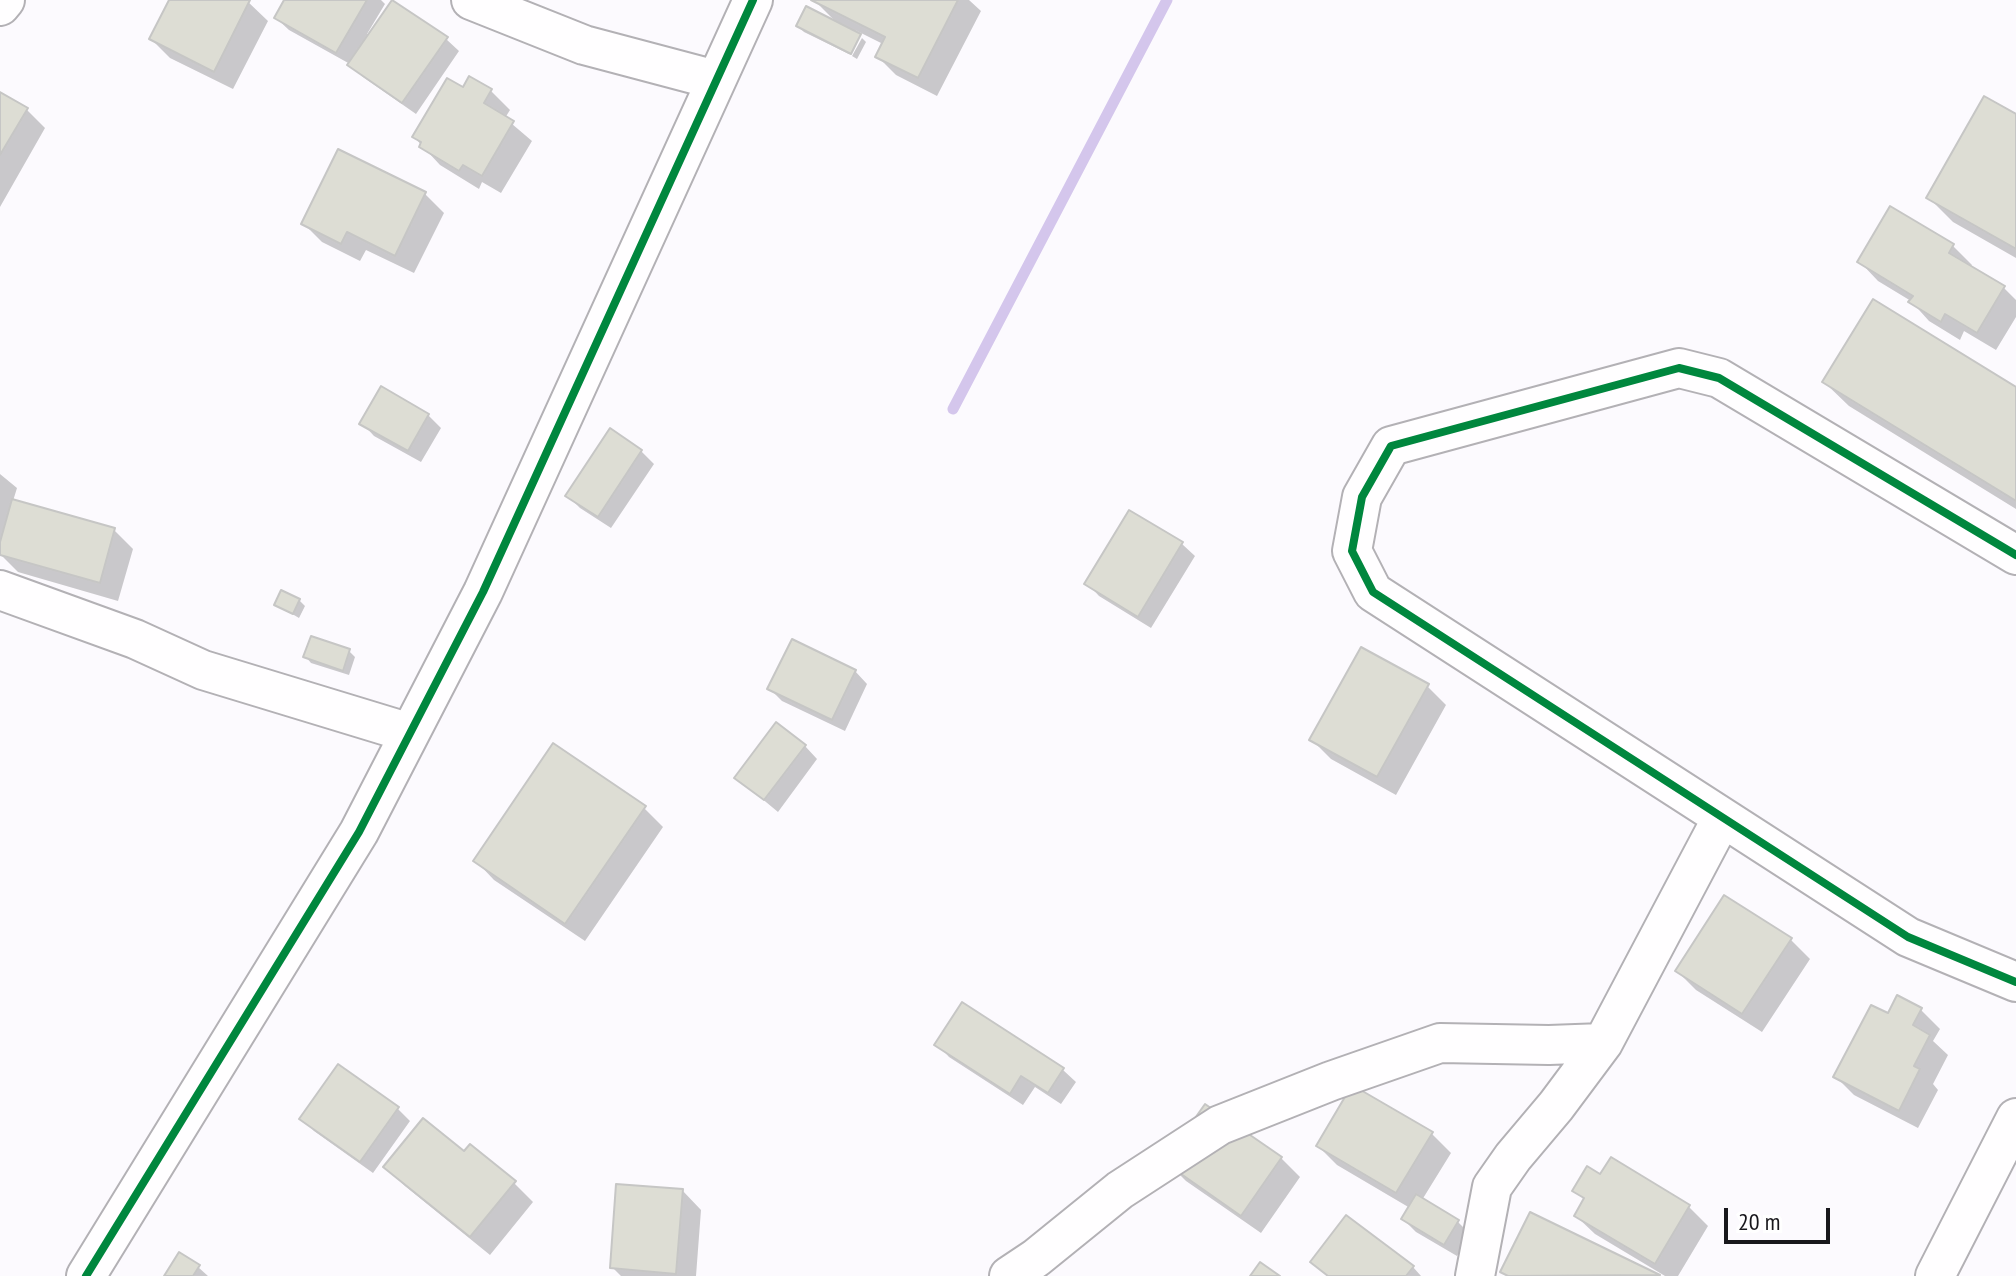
<!DOCTYPE html>
<style>
body{margin:0}
#map{position:relative;width:2016px;height:1276px;overflow:hidden;background:#fcfafe;font-family:"PT Sans Narrow",sans-serif}
canvas{display:block}
.scale{position:absolute;left:1724px;top:1208px;width:106px;height:36px;box-sizing:border-box;border:4px solid #18171c;border-top:0;padding-left:10px;font-size:24px;line-height:28px;white-space:nowrap;color:#18171c;-webkit-text-stroke:6px #fff;paint-order:stroke}
</style>
<div id="map">
<canvas width="2016" height="1276"></canvas>
<div class="scale">20 m</div>
</div>
<script>
const c = document.querySelector('canvas').getContext('2d');
c.lineJoin = 'round';
function fill(path, color) {
  c.fillStyle = color;
  c.fill(path, 'evenodd');
}
function stroke(path, color, width, dash) {
  c.strokeStyle = color;
  c.lineWidth = width;
  c.lineCap = dash ? 'butt' : 'round';
  c.setLineDash(dash || []);
  c.stroke(path);
}
const shadow = new Path2D(`
 M171,0H246L268,21L233,89L170,58L151,39Z
 M287,0H381L385,4L367,34L446,39L459,51L416,114L363,77L350,64L289,30L276,18Z
 M814,0H969L981,11L937,96L896,75L877,56L883,44L855,30L859,35L849,54L804,32L798,26L838,24Z
 M862,38L866,42L857,59L852,56Z
 M470,79L491,91L510,110L505,118L532,141L501,193L482,182L479,189L440,165L414,137L463,90Z
 M0,94L26,109L45,128L0,207Z
 M2016,117V258L1953,222L1929,198Z
 M339,152L425,194L444,213L414,273L366,250L360,261L322,242L303,223Z
 M1953,246L1972,265L1970,268L2003,287L2016,300V317L1996,350L1964,331L1960,340L1929,321L1911,301L1878,281L1860,262Z
 M1824,382L2016,389V509L1849,406Z
 M428,415L441,428L421,462L374,436L362,423Z
 M610,431L641,451L654,464L611,528L580,508L568,496Z
 M0,474L17,488L13,501L114,530L133,549L118,601L18,572L0,554L2,541L0,540Z
 M1130,512L1182,544L1195,556L1151,628L1099,596L1087,583Z
 M299,600L305,606L299,618L277,605Z
 M349,651L355,657L349,675L311,663L306,657Z
 M855,671L867,684L845,731L782,701L770,689Z
 M1427,686L1446,705L1396,795L1331,759L1312,740Z
 M805,746L817,759L778,812L737,778Z
 M644,808L663,827L585,941L494,880L476,861Z
 M1791,940L1810,959L1762,1032L1696,990L1677,971Z
 M963,1004L1063,1070L1076,1082L1061,1104L1035,1087L1023,1105L949,1057L937,1044Z
 M1921,1010L1940,1029L1933,1041L1948,1055L1933,1084L1938,1090L1918,1128L1854,1095L1835,1076L1888,1016Z
 M397,1108L410,1121L373,1173L314,1131L302,1118Z
 M1432,1134L1451,1153L1422,1200L1458,1222L1470,1234L1457,1256L1416,1232L1403,1219L1410,1208L1337,1165L1318,1146Z
 M465,1154L514,1183L533,1202L490,1255L405,1186L386,1167Z
 M1281,1158L1300,1177L1261,1233L1186,1181L1167,1162Z
 M1601,1177L1689,1207L1708,1226L1678,1276H1665L1595,1234L1576,1216L1585,1201L1575,1190Z
 M682,1190L701,1210L696,1276H621L612,1267Z
 M1531,1215L1656,1276H1507L1503,1272Z
 M1312,1262L1413,1267L1421,1276H1327Z
 M198,1267L208,1276H166Z`);
const stream = new Path2D(`
 M953,409L1167,0`);
const building = new Path2D(`
 M169,0H250L214,72L149,39Z
 M284,0H367L336,53L274,18Z
 M392,0L448,37L402,103L347,65Z
 M811,0H958L918,78L875,57L885,37Z
 M806,6L861,34L851,54L796,26Z
 M469,76L492,89L484,103L514,121L482,176L463,165L459,171L419,147L421,142L412,137L447,78L463,87Z
 M0,92L28,108L0,155Z
 M1984,96L2016,114V249L1926,198Z
 M338,149L426,192L395,256L347,232L341,244L301,224Z
 M1890,206L1954,244L1949,253L2005,286L1977,333L1945,314L1941,322L1908,302L1913,296L1857,262Z
 M1873,299L2016,387V501L1822,382Z
 M381,386L429,414L408,451L359,424Z
 M610,428L642,450L598,517L565,496Z
 M12,499L115,528L100,583L0,555V542Z
 M1129,510L1183,542L1138,617L1084,584Z
 M281,590L300,599L293,614L274,605Z
 M311,636L350,649L343,671L303,657Z
 M792,639L856,670L832,720L767,689Z
 M1361,647L1429,684L1377,777L1309,740Z
 M776,722L806,745L764,800L734,778Z
 M553,743L646,806L565,924L473,861Z
 M1724,895L1792,938L1742,1014L1675,971Z
 M1897,995L1922,1008L1913,1025L1930,1035L1914,1066L1920,1069L1899,1111L1833,1077L1871,1005L1888,1013Z
 M962,1002L1064,1068L1048,1093L1021,1076L1010,1094L934,1045Z
 M338,1064L399,1107L360,1162L299,1119Z
 M1352,1085L1433,1132L1396,1193L1316,1146Z
 M1205,1104L1282,1157L1241,1216L1164,1162Z
 M423,1118L464,1151L470,1144L516,1181L470,1237L383,1167Z
 M1611,1157L1690,1205L1655,1264L1574,1216L1584,1198L1572,1191L1587,1166L1600,1174Z
 M616,1184L683,1189L676,1274L610,1268Z
 M1416,1194L1459,1220L1444,1245L1401,1219Z
 M1530,1212L1660,1275L1508,1276L1500,1272Z
 M1346,1215L1414,1266L1406,1276H1328L1310,1262Z
 M179,1252L200,1265L193,1276H164Z
 M1260,1262L1280,1276H1250Z`);
const street = new Path2D(`
 M471,0L584,45L716,80
 M0,6L5,0
 M2016,555L1719,378L1679,368L1391,446L1362,497L1352,551L1373,592L1908,937L2016,982
 M0,590L135,639L203,670L410,733
 M86,1276L359,832L483,592L753,0
 M1009,1276L1036,1258L1120,1190L1220,1125L1331,1081L1440,1043L1549,1045L1603,1043
 M1475,1276L1492,1187L1513,1157L1556,1106L1603,1043L1722,818
 M1935,1276L2016,1118`);
const cycleway = new Path2D(`
 M2016,555L1719,378L1679,368L1391,446L1362,497L1352,551L1373,592L1908,937L2016,982
 M86,1276L359,832L483,592L753,0`);
fill(shadow, '#0003');
stroke(stream, '#d4c6ec', 11);
fill(building, '#ddddd4');
stroke(building, '#c6c6c5', 2);
stroke(street, '#b3b1b5', 42);
stroke(street, '#fffeff', 38);
stroke(cycleway, '#00873e', 8);
</script>
